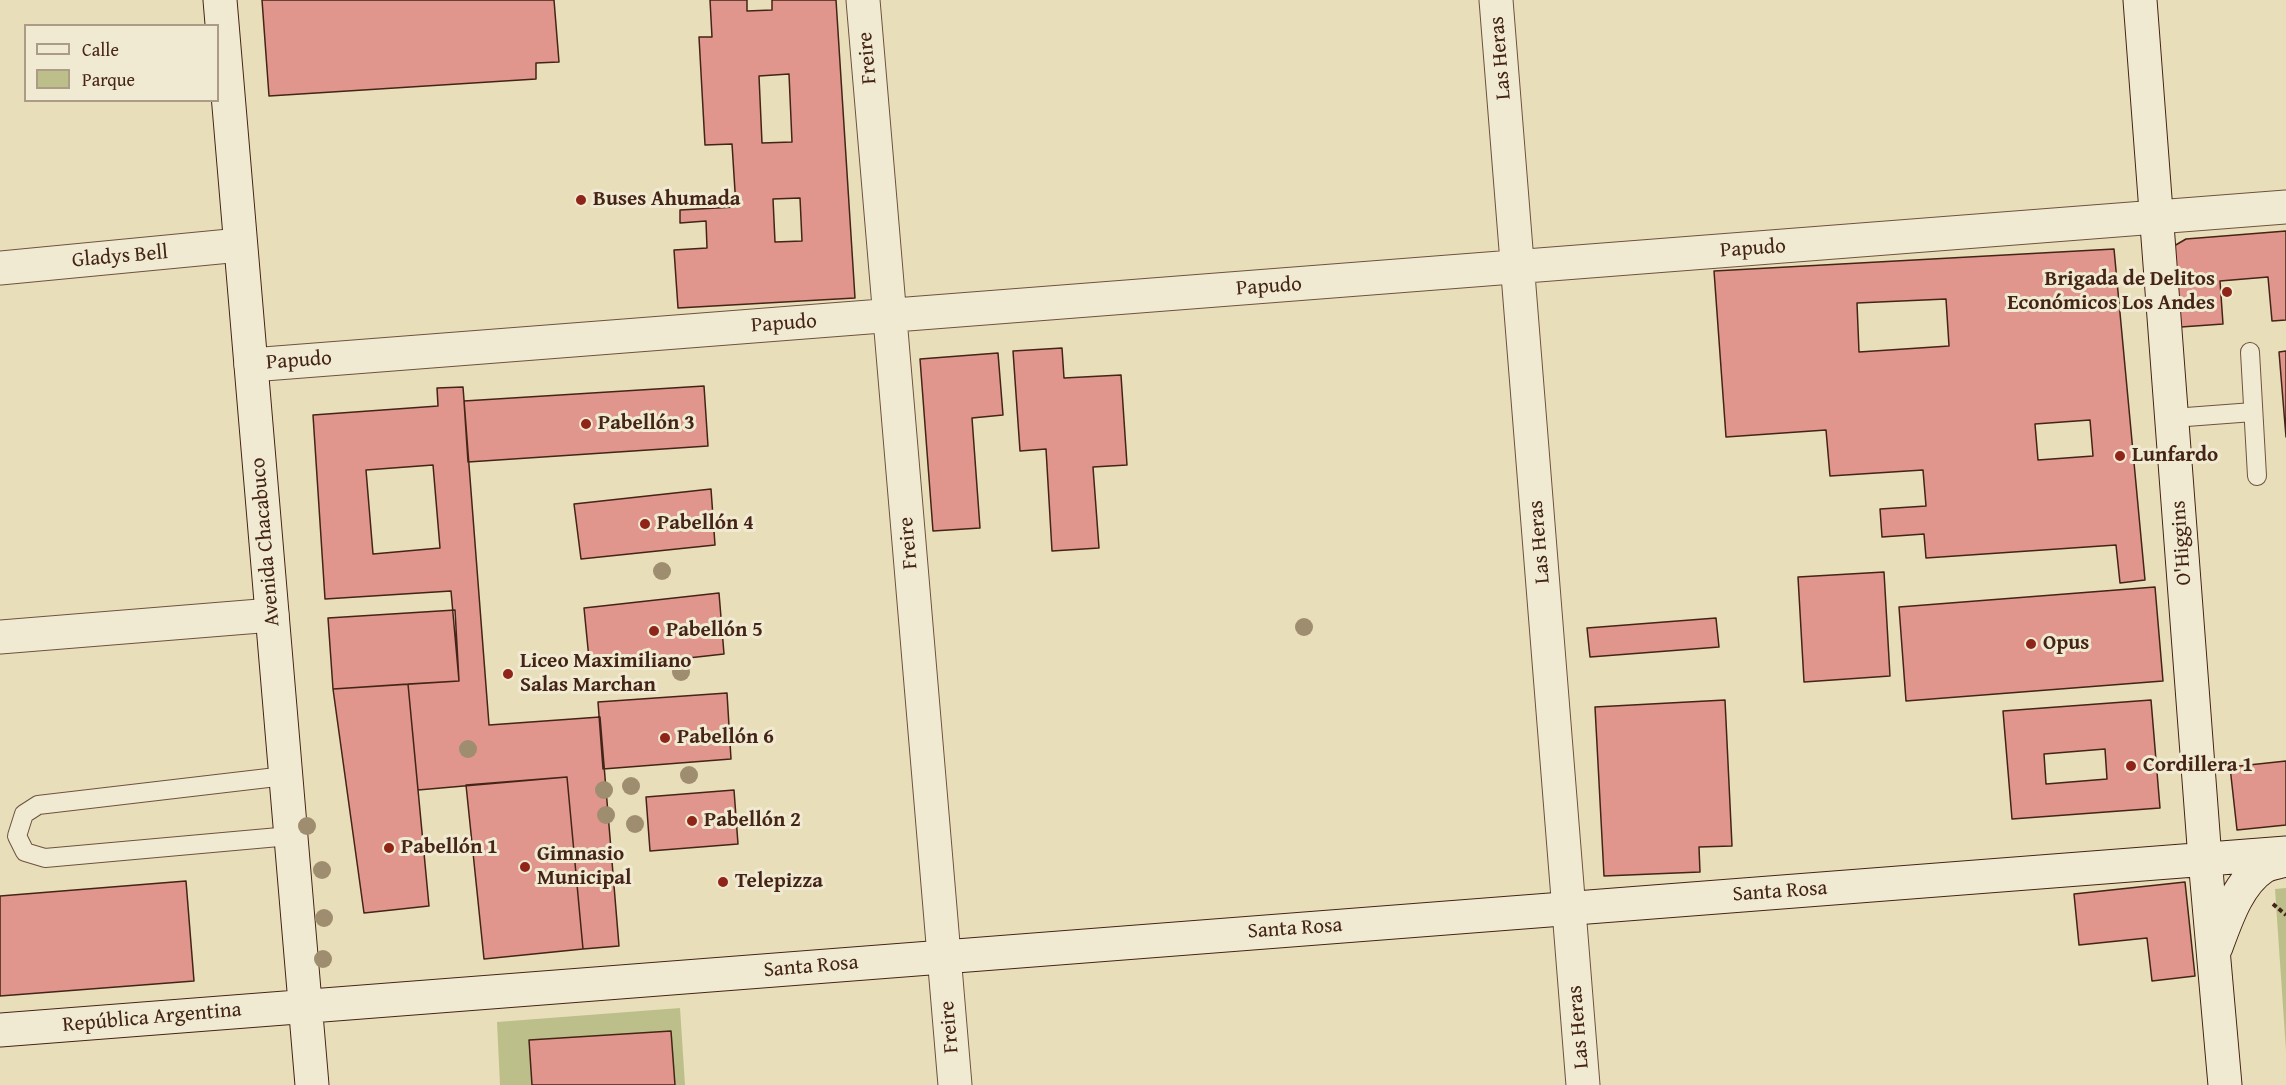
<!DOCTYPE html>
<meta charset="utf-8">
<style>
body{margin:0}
#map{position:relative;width:2286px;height:1085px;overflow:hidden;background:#e9deba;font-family:"Gentium Book Plus",serif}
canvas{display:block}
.legend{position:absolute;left:24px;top:24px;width:195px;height:78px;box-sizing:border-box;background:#f1ead2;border:2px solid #ac9b87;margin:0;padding:8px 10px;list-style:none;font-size:18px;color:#442416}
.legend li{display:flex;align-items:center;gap:12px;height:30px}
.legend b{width:30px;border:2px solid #ac9b87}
</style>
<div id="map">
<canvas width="2286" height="1085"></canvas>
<ul class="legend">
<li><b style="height:8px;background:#f1ead2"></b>Calle</li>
<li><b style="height:16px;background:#bdbf8b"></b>Parque</li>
</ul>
</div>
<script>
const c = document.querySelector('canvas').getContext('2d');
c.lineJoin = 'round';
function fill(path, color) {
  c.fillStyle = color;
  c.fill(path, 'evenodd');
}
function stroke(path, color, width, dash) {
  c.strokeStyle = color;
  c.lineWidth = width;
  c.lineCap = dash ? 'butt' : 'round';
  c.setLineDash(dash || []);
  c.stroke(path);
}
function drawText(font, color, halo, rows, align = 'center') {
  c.font = font + ' "Gentium Book Plus",serif';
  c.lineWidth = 6;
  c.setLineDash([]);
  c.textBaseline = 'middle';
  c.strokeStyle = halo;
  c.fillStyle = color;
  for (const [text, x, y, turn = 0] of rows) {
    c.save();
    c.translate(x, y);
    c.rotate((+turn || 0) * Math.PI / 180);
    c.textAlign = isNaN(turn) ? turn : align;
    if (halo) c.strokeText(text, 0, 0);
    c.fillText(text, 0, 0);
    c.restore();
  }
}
const green = new Path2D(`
 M2286,888V1051L2275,889Z
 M680,1008L685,1085H675L671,1031L529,1040L532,1085H500L497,1022Z`);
const building = new Path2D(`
 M262,0H554L559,62L536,63V79L269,96Z
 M710,0H747V11L772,10V0H836L855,298L678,308L674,250L707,248L706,221L680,223V210L736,207L732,144L705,145L699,37H712ZM789,74L792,142L762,143L759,76ZM800,198L802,241L775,242L773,199Z
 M2286,231V320L2272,321L2268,277L2220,281L2223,324L2181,327L2174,246L2186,239Z
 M2114,249L2145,580L2120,583L2116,545L1926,558L1924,534L1882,537L1880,509L1926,506L1923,470L1830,476L1826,430L1726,437L1714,271ZM1946,299L1949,346L1859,352L1857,303ZM2090,420L2093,456L2038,460L2035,424Z
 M1062,348L1064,378L1121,375L1127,465L1093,467L1099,548L1052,551L1046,449L1020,451L1013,351Z
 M2286,351V437L2279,352Z
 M998,353L1003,415L972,418L980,528L933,531L920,359Z
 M704,386L708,446L468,462L464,401Z
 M463,387L489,725L600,717L619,946L583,949L567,777L418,790L408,684L459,681L451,591L325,599L313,415L438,406L437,388ZM433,465L440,548L373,554L366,470Z
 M711,489L715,545L581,559L574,504Z
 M1884,572L1890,676L1804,682L1798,577Z
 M2155,587L2163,681L1906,701L1899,607Z
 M719,593L724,654L590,669L584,608Z
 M455,610L459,681L333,689L328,618Z
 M1716,618L1719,647L1590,657L1587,628Z
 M408,684L429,906L364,913L333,689Z
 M727,693L731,759L603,769L598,702Z
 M1725,700L1732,846L1699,847L1700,872L1604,876L1595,707Z
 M2151,700L2160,808L2012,819L2003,711ZM2105,749L2107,779L2046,784L2044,754Z
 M2286,761V825L2237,830L2230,767Z
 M567,777L583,949L484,959L466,785Z
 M734,790L738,844L650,851L646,797Z
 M186,881L194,981L0,996V896Z
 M2185,882L2195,976L2152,981L2147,938L2079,945L2074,894Z
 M671,1031L675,1085H532L529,1040Z`);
const path = new Path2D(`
 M2273,904L2286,915`);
const lane = new Path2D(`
 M2250,352L2257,476
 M2173,418L2253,412
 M285,776L38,805L24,814L17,836L25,852L45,858L290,836`);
const street = new Path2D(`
 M863,0L955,1085
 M1496,0L1583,1085
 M0,268L240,245
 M251,365L2286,207
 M0,637L272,615`);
const secondary = new Path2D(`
 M220,0L312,1085
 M2140,0L2205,859L2225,1085
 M2216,947C2226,920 2238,883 2263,867C2269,863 2279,862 2286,860
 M0,1030L2286,853`);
const trees = [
 [662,571],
 [1304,627],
 [681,672],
 [468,749],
 [689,775],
 [631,786],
 [604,790],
 [606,815],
 [635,824],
 [307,826],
 [322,870],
 [324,918],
 [323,959]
];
const markers = [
 [581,200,6,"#8f2418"],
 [2227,292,6,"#8f2418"],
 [586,424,6,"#8f2418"],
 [2120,456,6,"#8f2418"],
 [645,524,6,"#8f2418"],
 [654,631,6,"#8f2418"],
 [2031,644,6,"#8f2418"],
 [508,674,6,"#8f2418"],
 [665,738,6,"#8f2418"],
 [2131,766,6,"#8f2418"],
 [692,821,6,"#8f2418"],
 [389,848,6,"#8f2418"],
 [525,867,6,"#8f2418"],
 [723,882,6,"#8f2418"]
];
const streetNames = [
 ["Freire",868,58,-95],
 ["Las Heras",1501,58,-95],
 ["Papudo",1753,249,-4],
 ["Gladys Bell",120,257,-5],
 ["Papudo",1269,287,-4],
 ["Papudo",784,324,-4],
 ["Papudo",299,361,-4],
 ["Avenida Chacabuco",266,542,-95],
 ["Las Heras",1540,542,-95],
 ["Freire",909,543,-95],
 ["O'Higgins",2182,543,-94],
 ["Santa Rosa",1780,892,-4],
 ["Santa Rosa",1295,929,-4],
 ["Santa Rosa",811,967,-5],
 ["República Argentina",152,1018,-5],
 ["Freire",950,1027,-95],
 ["Las Heras",1579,1027,-95]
];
const poiNames = [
 ["Buses Ahumada",593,200],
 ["Brigada de Delitos",2215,280,"right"],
 ["Económicos Los Andes",2215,304,"right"],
 ["Pabellón 3",598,424],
 ["Lunfardo",2132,456],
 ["Pabellón 4",657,524],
 ["Pabellón 5",666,631],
 ["Opus",2043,644],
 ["Liceo Maximiliano",520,662],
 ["Salas Marchan",520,686],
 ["Pabellón 6",677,738],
 ["Cordillera 1",2143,766],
 ["Pabellón 2",704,821],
 ["Pabellón 1",401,848],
 ["Gimnasio",537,855],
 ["Municipal",537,879],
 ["Telepizza",735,882]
];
fill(green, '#bdbf8b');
fill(building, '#e0968c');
stroke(building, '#442416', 1.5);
stroke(lane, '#6d523f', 20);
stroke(street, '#6d523f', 35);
stroke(secondary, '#442416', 35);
stroke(path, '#442416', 4, [4.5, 3]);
stroke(lane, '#f1ead2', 18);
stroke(street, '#f1ead2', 33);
stroke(secondary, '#f1ead2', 33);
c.fillStyle = '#9f8d70';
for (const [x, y] of trees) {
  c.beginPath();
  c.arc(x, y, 9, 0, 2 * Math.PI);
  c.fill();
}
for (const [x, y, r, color] of markers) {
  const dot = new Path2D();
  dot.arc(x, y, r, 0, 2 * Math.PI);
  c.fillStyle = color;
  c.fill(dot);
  stroke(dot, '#f1ead2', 2);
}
drawText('21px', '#442416', '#f1ead2', streetNames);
drawText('bold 21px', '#442416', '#f1ead2', poiNames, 'left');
</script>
